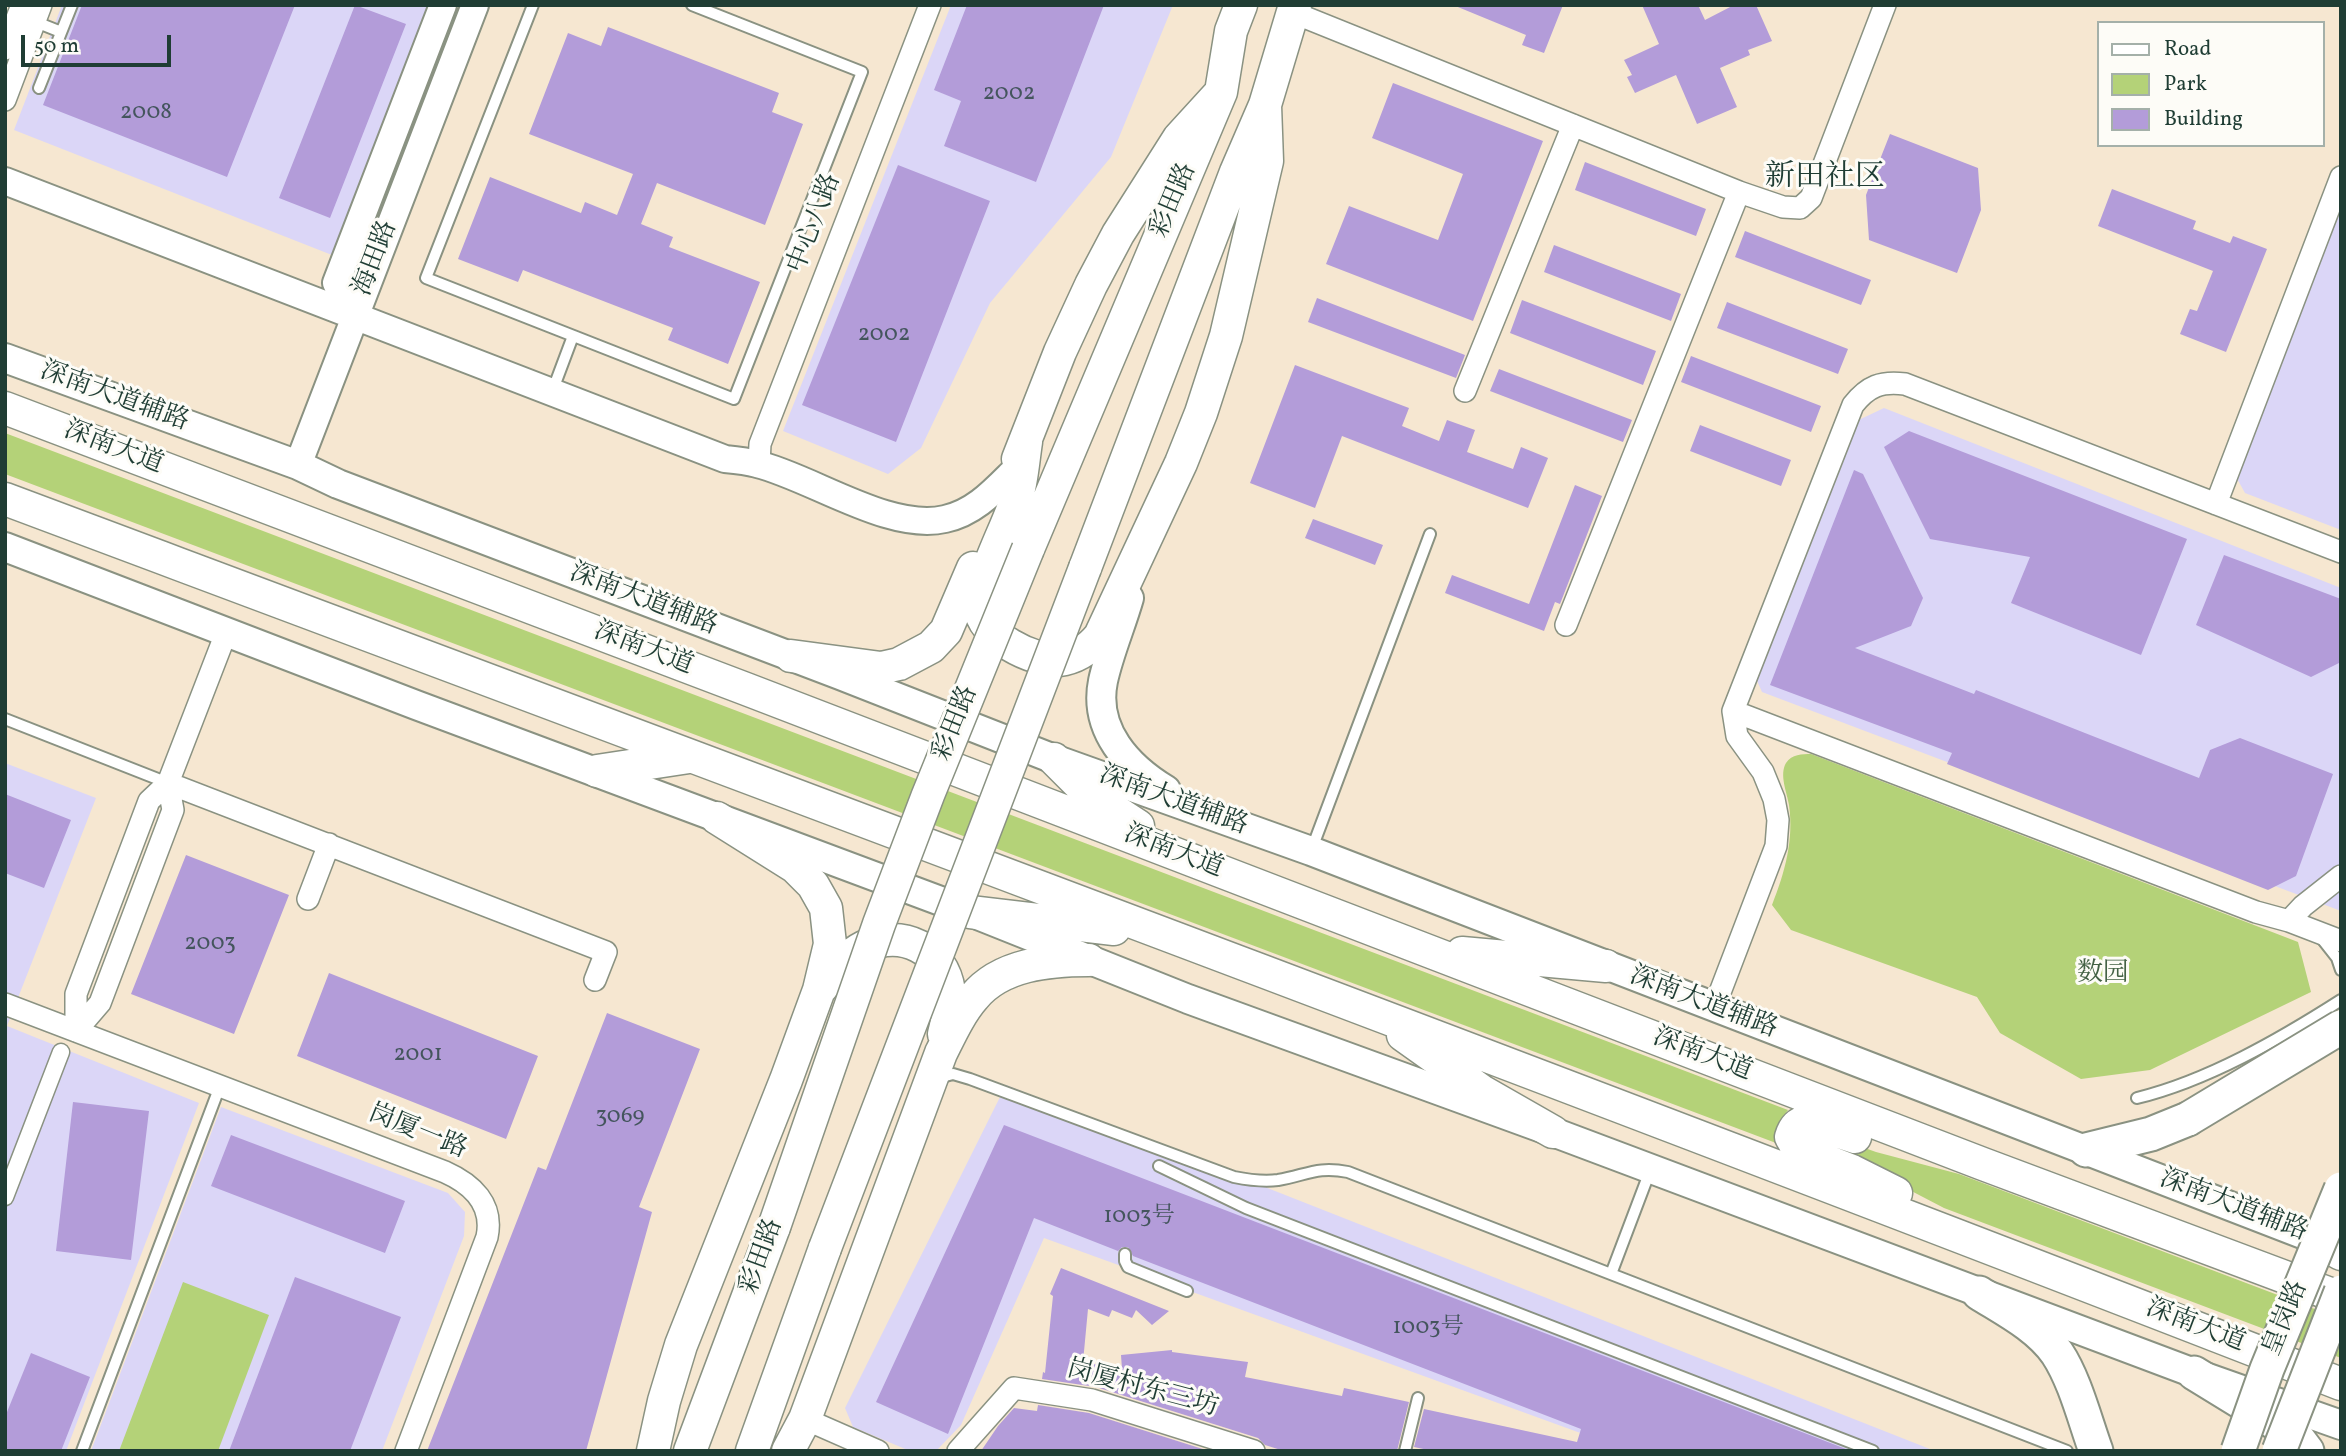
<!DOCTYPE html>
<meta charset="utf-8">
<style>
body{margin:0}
#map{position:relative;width:2346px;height:1456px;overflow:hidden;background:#f6e7d1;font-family:Vollkorn,serif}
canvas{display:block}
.frame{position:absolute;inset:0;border:7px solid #1f3d34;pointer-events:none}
.legend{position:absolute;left:2097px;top:21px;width:228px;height:126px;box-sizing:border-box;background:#fdfcf7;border:2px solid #a4b0a9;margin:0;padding:9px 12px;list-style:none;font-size:21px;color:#1f3d34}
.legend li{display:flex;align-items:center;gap:14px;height:35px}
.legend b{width:35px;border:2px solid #a4b0a9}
.scale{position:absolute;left:21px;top:35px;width:150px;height:32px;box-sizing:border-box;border:4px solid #1f3d34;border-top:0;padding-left:9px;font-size:21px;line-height:24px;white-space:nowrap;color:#1f3d34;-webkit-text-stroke:5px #fdfcf7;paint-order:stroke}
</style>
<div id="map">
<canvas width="2346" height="1456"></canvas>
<div class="frame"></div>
<ul class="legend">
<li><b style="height:9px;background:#fff"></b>Road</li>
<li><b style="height:19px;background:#b4d278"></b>Park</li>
<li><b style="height:19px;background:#b39cd9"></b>Building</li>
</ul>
<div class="scale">50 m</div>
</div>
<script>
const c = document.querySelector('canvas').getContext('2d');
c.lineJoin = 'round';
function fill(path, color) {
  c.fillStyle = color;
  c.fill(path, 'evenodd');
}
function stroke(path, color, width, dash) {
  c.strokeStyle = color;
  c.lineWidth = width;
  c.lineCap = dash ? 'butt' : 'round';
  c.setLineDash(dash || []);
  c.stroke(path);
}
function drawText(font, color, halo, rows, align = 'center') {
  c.font = font + ' Vollkorn,"Noto Serif SC",serif';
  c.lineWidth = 6;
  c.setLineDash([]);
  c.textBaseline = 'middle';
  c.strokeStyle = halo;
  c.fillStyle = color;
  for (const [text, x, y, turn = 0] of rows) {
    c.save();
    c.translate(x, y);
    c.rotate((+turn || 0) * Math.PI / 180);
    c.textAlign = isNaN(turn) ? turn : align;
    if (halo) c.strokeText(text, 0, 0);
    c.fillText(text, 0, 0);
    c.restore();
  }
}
const built = new Path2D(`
 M62,5H426L434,8L337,257L14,130Z
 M951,5H1173L1111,157L990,303L921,448L888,474L783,431Z
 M2341,204V530L2245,493L2235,475Z
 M1884,408L2341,588V911L1762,692L1750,665L1846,426Z
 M5,763L96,798L7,1026L199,1103L66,1451H5Z
 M1006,1085L1935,1451H1630L1044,1238L961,1425L936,1451H910L853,1427L845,1408Z
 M221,1107L448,1193L465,1212L464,1236L382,1451H91Z`);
const green = new Path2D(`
 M5,433L1788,1110L1779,1122L1776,1143L5,474Z
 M1811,754L2298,942L2311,992L2150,1070L2081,1079L2000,1033L1977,997L1791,930L1772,905C1785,872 1794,840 1789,805C1787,792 1779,775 1786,763C1792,754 1802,754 1811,754Z
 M1817,1131L1876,1152L1959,1174L2341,1319V1358L1944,1208L1804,1135Z
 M183,1282L269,1315L218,1451H119Z`);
const building = new Path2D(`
 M82,5H295L227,177L43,105Z
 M355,5L406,24L330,218L279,198Z
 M967,5H1104L1036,182L944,146L961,101L934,90Z
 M1453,5H1563L1544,53L1522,45L1526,35Z
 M1642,5H1698L1705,20L1734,5H1756L1772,41L1748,50L1750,55L1720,68L1737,107L1697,124L1676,75L1635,93L1627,77L1632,75L1624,60L1659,44Z
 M608,27L779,93L772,112L803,124L765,225L657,183L641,224L673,237L669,247L760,282L728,364L668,340L673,328L523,270L518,282L458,259L490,177L581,213L585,202L617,215L633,174L529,134L568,33L601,46Z
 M1393,83L1543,141L1473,321L1326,264L1349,206L1438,240L1463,174L1372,138Z
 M1890,134L1978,168L1981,210L1957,273L1869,240L1866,195Z
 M1585,162L1706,209L1696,236L1575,190Z
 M898,165L990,201L896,442L802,405Z
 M2112,189L2196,221L2193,229L2230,243L2233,236L2267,249L2226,352L2180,334L2190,309L2197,311L2213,271L2098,226Z
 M1745,231L1871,280L1861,305L1735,257Z
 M1554,245L1681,294L1671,321L1544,272Z
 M1317,298L1465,355L1456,378L1308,322Z
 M1522,300L1656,351L1643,385L1510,333Z
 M1727,302L1848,349L1838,374L1717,328Z
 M1691,356L1821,406L1811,432L1681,382Z
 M1295,365L1409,408L1402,426L1439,441L1447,420L1475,430L1467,452L1513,469L1521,447L1548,458L1528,508L1342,436L1315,508L1250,483Z
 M1499,369L1632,420L1623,442L1490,391Z
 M1700,425L1791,460L1781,486L1690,451Z
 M1909,431L2187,539L2141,655L2011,603L2030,557L1930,539L1884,447Z
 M1854,470L1863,474L1923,598L1911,626L1855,648L1974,694L1976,690L2199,778L2210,750L2240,738L2333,774L2296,876L2268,890L1947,764L1952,753L1770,685Z
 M1575,485L1602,496L1560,604L1555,602L1544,631L1445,593L1452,575L1529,604Z
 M1313,519L1383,545L1375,565L1305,538Z
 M2224,555L2341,599V662L2311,677L2196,625Z
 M5,794L71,820L44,888L5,873Z
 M186,855L289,895L234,1034L131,994Z
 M329,973L538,1056L506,1139L297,1056Z
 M607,1013L700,1049L639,1207L652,1212L586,1451H427L538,1167L546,1170Z
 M73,1102L149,1111L131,1260L56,1251Z
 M1004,1125L1846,1449L1845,1451H1433L1414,1447L1424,1409L1577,1442L1581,1429L1133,1256L1128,1247H1122L1118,1251L1034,1218L948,1434L876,1402Z
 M231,1135L405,1201L385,1253L211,1186Z
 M1061,1268L1169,1311L1152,1325L1136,1310L1132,1318L1112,1310L1109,1317L1088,1309L1083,1362L1122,1369L1121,1355L1172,1350V1352L1248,1362L1245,1377L1342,1396L1344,1388L1409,1402L1397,1451H1284L1265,1445L1258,1438L1096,1387L1042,1379L1043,1372L1045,1373L1053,1296L1050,1294Z
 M295,1277L401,1317L350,1451H229Z
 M31,1353L90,1377L61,1451H5V1417Z
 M1038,1405L1089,1413L1209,1451H981L998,1426L1014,1408L1037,1411Z`);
const service = new Path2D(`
 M533,5L426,278L734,399L862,72L692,5
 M31,20L61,32
 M39,88L72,5
 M552,392L573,336
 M5,719L168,783
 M1311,851L1430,534
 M2322,939L2337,958L2341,970
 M938,1078L953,1074L970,1079L1234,1177C1249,1180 1263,1182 1278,1180C1307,1175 1317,1166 1348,1172L2067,1451
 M2137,1098C2207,1081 2280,1039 2341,1000
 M1159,1166L1246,1208L1873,1451
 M1125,1254V1261L1128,1267L1187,1291
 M1611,1274L1650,1171
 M82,1451L220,1086
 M1405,1451L1418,1398`);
const pedestrian = new Path2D(`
 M5,1197L61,1052`);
const minor = new Path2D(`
 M1292,12L1739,192L1783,207L1800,208L1811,198L1885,5
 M5,49L22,5
 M5,100L41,5
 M1465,391L1573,125
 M759,464L760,444L930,5
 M2216,504L2341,177
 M1566,625L1739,192
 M1733,711L2256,912L2289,921L2341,941
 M168,783L606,952L595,980
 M308,899L329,844
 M2289,921L2303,906L2341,876
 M5,1004L445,1172C472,1184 494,1204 487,1237L406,1451
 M1714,1008L1776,846L1778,820L1774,799L1763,772L1737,736L1733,711L1853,405C1868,386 1881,381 1905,384L2341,552
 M76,1031V994L149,801L168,783L226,633
 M76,1031L100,1003L173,810L168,783
 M805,1419L878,1451
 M958,1451L1014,1388L1092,1400L1254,1451`);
const tertiary = new Path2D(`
 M5,181L725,459C736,460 747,461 757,464C811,477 889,532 945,519C973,513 992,493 1011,474
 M355,317L336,283L443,5
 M298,465L475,5`);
const secondary = new Path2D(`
 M5,358L298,465L338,484L840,675L1054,759L1311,851L2331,1245
 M5,547L416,705L970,912L1188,999L1553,1132L2194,1373L2341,1425
 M1129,598C1121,626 1109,653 1103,681C1093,730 1128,767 1166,790`);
const primary = new Path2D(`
 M5,408L746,689L1983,1164L2341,1298
 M1026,442C1023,461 1022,482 1016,500C1007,529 979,578 980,607C981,636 1034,662 1059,660C1077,658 1089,649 1100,636L1181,463L1201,413L1226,336L1267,161L1265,105
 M1018,459L1060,352L1091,285L1118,234L1179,138L1221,92
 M5,499C785,791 1565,1082 2341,1384
 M1028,549L1221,92L1231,31L1241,5
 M1085,568L1236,172L1265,105L1295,5
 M791,656L881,668L899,664L931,647L946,631L973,568
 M1054,759L1089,794L1138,826
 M597,771L689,757
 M970,912L1114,929
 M1462,953L1606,966
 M821,988C834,973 846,956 864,947C902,928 943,949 949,991C952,1005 947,1021 944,1034
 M1403,1035L1483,1092L1553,1132
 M1855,1137L1807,1121C1798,1123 1794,1127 1791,1137L1798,1149L1808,1154L1852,1171L1896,1193
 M2310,1237L2341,1254
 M653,1451L664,1401L681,1345L786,1080L819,990L830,944L826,908L813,885L795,867L717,818
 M690,1451L774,1227
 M752,1451L825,1248
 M788,1451L805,1419L941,1053C951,1033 960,1013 974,997C1001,964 1050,960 1089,960`);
const trunk = new Path2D(`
 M2086,1150L2151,1134L2188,1119
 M1979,1293C2006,1310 2038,1326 2057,1353C2075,1380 2085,1421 2096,1451
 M2194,1373L2295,1435L2307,1451`);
const primaryBridge = new Path2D(`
 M774,1227L879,924L928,795L1028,549
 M825,1248L1085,568`);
const trunkBridge = new Path2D(`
 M2188,1119L2341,1027
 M2238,1451L2267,1369L2341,1189
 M2279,1451L2341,1292`);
const numberNames = [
 ["2002",1009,95],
 ["2008",146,114],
 ["2002",884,336],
 ["2003",210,945],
 ["2001",418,1056],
 ["3069",620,1118],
 ["1003号",1139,1218],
 ["1003号",1428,1329]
];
const streetNames = [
 ["彩田路",1175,201,-67],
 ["中心八路",816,224,-69],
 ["海田路",377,259,-69],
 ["深南大道辅路",114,398,20],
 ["深南大道",113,449,21],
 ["深南大道辅路",643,601,21],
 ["深南大道",643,650,21],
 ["彩田路",957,724,-68],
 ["深南大道辅路",1173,802,20],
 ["深南大道",1173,853,21],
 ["深南大道辅路",1703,1004,21],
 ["深南大道",1702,1056,21],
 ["岗厦一路",417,1133,22],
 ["深南大道辅路",2233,1207,21],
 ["彩田路",763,1257,-70],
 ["皇岗路",2287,1319,-68],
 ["深南大道",2195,1327,21],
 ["岗厦村东三坊",1142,1390,15]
];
const parkNames = [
 ["数园",2103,975]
];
const quarterNames = [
 ["新田社区",1825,179]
];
fill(built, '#dbd6f7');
fill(green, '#b4d278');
fill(building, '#b39cd9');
stroke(service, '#8a9282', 14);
stroke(pedestrian, '#8a9282', 19);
stroke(minor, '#8a9282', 24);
stroke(tertiary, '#8a9282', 30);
stroke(secondary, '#8a9282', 32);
stroke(primary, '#8a9282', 35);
stroke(trunk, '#8a9282', 37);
stroke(service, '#fff', 10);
stroke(pedestrian, '#fff', 16);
stroke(minor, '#fff', 21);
stroke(tertiary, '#fff', 26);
stroke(secondary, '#fff', 28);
stroke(primary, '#fff', 32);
stroke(trunk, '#fff', 33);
stroke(primaryBridge, '#8a9282', 35, []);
stroke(trunkBridge, '#8a9282', 37, []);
stroke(primaryBridge, '#fff', 32);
stroke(trunkBridge, '#fff', 33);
drawText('23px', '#44555d', null, numberNames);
drawText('26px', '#1f3d34', '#fdfcf7', streetNames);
drawText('26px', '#446245', '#fdfcf7', parkNames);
drawText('30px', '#1f3d34', '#fdfcf7', quarterNames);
</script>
